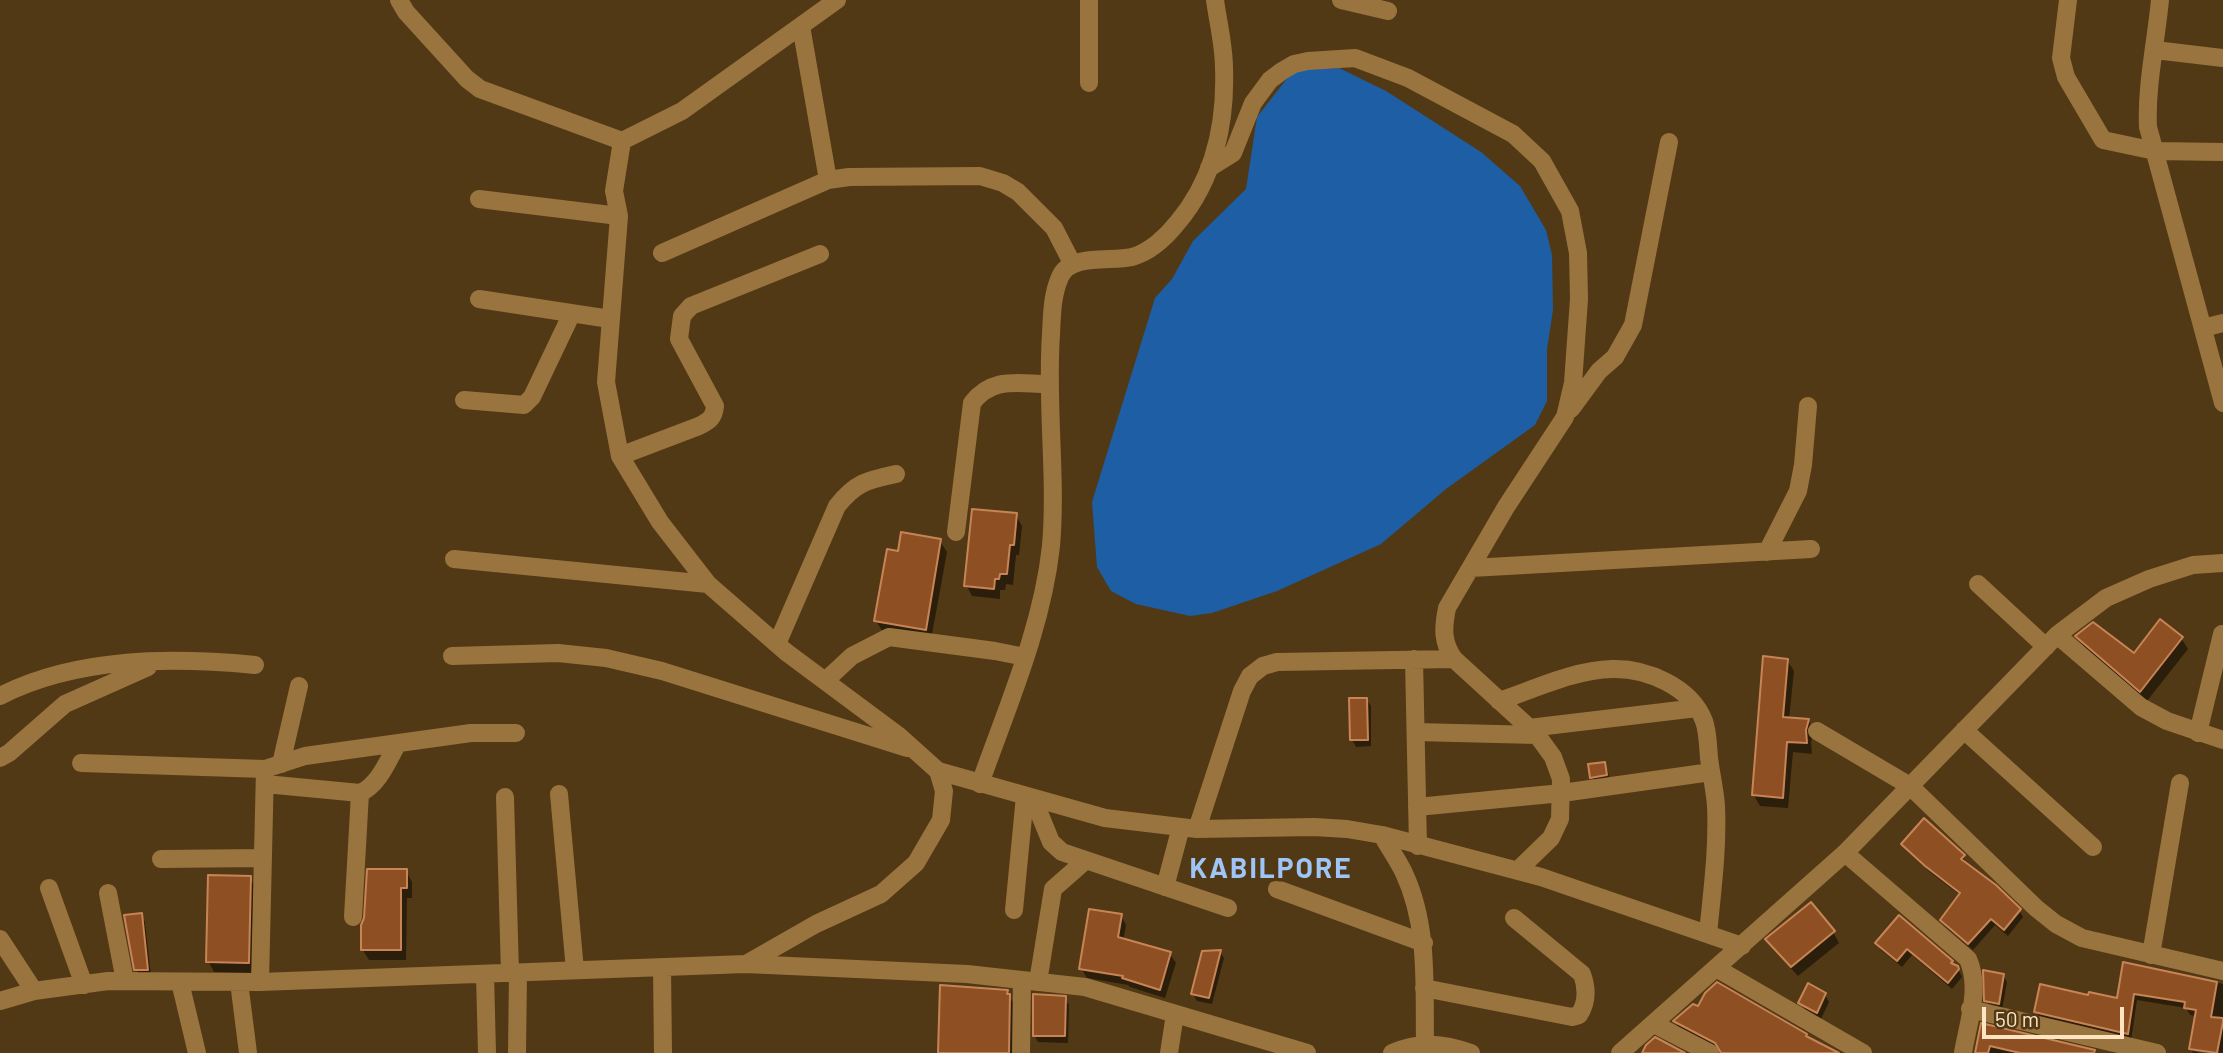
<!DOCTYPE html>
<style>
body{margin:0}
#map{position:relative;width:2223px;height:1053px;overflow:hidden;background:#523915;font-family:Barlow,sans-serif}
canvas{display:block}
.scale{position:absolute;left:1982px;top:1007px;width:142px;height:32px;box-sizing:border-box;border:4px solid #fde4c3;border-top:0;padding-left:9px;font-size:21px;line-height:24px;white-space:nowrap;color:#fde4c3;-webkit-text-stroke:5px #523915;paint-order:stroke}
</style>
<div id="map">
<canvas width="2223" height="1053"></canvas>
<div class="scale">50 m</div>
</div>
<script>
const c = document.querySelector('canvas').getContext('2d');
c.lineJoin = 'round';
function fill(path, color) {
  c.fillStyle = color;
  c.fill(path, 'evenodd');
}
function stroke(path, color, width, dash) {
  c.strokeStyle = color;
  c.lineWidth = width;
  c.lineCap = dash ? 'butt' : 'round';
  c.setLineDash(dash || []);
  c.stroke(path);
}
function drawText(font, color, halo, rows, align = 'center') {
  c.font = font + ' Barlow,sans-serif';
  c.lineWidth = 7;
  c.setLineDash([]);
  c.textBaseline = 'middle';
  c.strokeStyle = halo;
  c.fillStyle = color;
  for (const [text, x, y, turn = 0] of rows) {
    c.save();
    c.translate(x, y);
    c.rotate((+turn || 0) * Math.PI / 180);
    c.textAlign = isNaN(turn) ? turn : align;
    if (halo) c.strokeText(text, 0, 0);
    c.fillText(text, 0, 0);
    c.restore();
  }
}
const water = new Path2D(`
 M1339,68L1386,91L1481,152L1520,186L1546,230L1552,255L1553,310L1547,349V401L1535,425L1446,489L1381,544L1277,591L1212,613L1190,616L1136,604L1111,591L1097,567L1092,502L1155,298L1172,279L1193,241L1246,189L1257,117L1289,76L1300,70Z`);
const shadow = new Path2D(`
 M1016,515L1022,526L1019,555H1016L1013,585L1006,584L1005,590H1000V599L972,596L966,585Z
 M940,541L947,552L931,640L883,632L876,621L899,553Z
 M2077,636L2134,655L2181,638L2188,649L2147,701L2084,647Z
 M1787,660L1794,671L1789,719L1808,720L1814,731L1811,742L1812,754L1793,752L1788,808L1760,806L1753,794Z
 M1366,699L1371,706V746L1356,747L1352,740Z
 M1604,764L1608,771L1610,782L1596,784L1592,777Z
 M1903,844L1963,856L1966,864L2019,910L2023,917L2008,936L1995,925L1973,950L1946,927L1942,920L1960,895L1931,873L1907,851Z
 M406,871L412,882V898H407L406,960H369L362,949Z
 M250,878L256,889L254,973L214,972L208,961Z
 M141,915L145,922L151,976H140L136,969Z
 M1121,916L1126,925L1123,941L1170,954L1176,963L1165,998L1130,987L1128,985L1087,978L1081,968Z
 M1900,917L1957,967L1962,977L1952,989L1912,955L1902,967L1881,950L1877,944Z
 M1833,932L1839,943L1798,976L1774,950L1768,940Z
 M1220,952L1224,958L1212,1004L1197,1001L1193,994Z
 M2124,964L2223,984V1053L2193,1048V1051L2201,1053H2193L2191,1048L2196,1016L2190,1015L2186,1008L2137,1000L2131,1041L2040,1019L2036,1012L2090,998L2118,1000Z
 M2003,975L2007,982L2002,1010L1990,1007L1986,1000Z
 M1717,984L1821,1046L1825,1053H1723L1679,1028L1675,1021L1693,1006L1699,1009L1706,994Z
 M1007,992L1015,1006L1014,1053H939Z
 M1825,995L1829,1002L1821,1019L1805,1010L1800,1002Z
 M1064,998L1069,1005L1068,1043L1038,1042L1034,1035Z
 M1982,1025L2094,1052L2095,1053H1975Z`);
const building = new Path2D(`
 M972,509L1017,513L1014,545H1010L1007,574H1000L999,579H995L994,589L964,586Z
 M901,532L941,539L926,630L874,621L887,549L898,551Z
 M2160,619L2183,637L2140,692L2075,636L2093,622L2134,653Z
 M1763,656L1788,659L1783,717L1809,719L1806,730L1807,743L1787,742L1783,798L1752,795Z
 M1349,698H1367L1368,740H1350Z
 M1605,762L1607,775L1590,778L1588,764Z
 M1924,818L1965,855L1961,859L1996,885L2021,909L2004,930L1991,919L1968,944L1940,920L1960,893L1925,866L1901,844Z
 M367,869H407V888H401V950H361V925L364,918Z
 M208,875L251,876L249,963L206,962Z
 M1811,902L1835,931L1791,967L1765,939Z
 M1089,909L1122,914L1118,937L1171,952L1160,990L1122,978L1123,976L1079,969Z
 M142,913L148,970H134L124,915Z
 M1899,915L1953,961L1951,963L1958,966L1959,969L1948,983L1907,949L1897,961L1875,943Z
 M1221,950L1209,998L1191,994L1202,951Z
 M2123,962L2217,982L2211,1017L2223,1018V1022L2217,1053L2189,1049L2196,1010L2184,1008L2185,1002L2134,994L2128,1034L2034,1012L2040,984L2088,995L2089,992L2117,998Z
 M1983,970L2004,974L1999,1004L1984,1001Z
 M1717,982L1807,1034L1806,1036L1839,1053H1721L1715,1043L1673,1021L1693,1004L1698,1006L1705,993Z
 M1808,983L1826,993L1817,1013L1798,1003Z
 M940,985L1008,990L1007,994H1010L1009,1053H938Z
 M1033,994L1066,996L1065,1036H1033Z
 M1981,1023L2095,1050L2094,1053H2020L1990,1046L1988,1053H1975Z
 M1655,1037L1685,1053H1642L1646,1045Z`);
const minor = new Path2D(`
 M399,0L406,12L467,79L480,89L622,141
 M1341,0L1388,11
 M2068,0L2061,58L2066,77L2103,140L2155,151L2223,152
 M2160,0C2156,42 2146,86 2148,127L2223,403
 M801,26L828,180
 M2155,50L2223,58
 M1089,83V0
 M1209,168L1233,153L1253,103L1270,80L1282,71L1294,64L1308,61L1355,58L1408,78L1513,134L1542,161L1570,211L1578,253L1579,299L1573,383L1565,417L1506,507L1447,608C1443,628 1442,642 1454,659L1537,735L1553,757L1561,779L1560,819L1551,838L1517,871
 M479,199L619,216
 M662,253L828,180L849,177L980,176L1003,183L1018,192L1054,228L1072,263
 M479,299L610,319
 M2203,328L2223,323
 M464,400L524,405L532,397L572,313
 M1571,409L1599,371L1615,357L1633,325L1669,142
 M620,456L699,426C709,421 714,418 715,406L679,339L682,316L691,306L820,254
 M956,532L972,403C993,376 1018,384 1049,384
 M1767,552L1798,491L1803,465L1808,406
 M454,559L708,584
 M1471,568L1811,549
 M1978,584L2046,647
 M2057,635L2141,707L2167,721L2223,740
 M777,644L837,506C856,482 868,480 896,474
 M452,656L558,653L606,658L662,671L907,748
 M1414,659L1418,846
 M825,681L852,656L889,637L995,651L1025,657
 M0,696C76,657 171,657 255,665
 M1499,701C1535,689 1574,670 1612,669C1647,668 1691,687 1704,721C1708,732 1708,747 1709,758C1711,774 1715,790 1716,806C1718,849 1712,892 1708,934
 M1529,728L1697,708
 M1964,730L2093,847
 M1817,731L1910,786L2036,908L2056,924L2082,938L2223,971
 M1416,732L1537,735
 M2198,733L2222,634
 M0,758L9,753L65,704L148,667
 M81,763L265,769L305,756L471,733H516
 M281,764L299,686
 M938,771L1105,818L1197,829L1314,827L1347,829L1382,835L1541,877L1742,946
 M265,784L360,793C379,785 388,760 398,743
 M980,784C1007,707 1042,629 1051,546C1057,476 1046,405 1051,334C1052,315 1052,295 1060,277C1070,253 1111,262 1132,257C1150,252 1167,236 1178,222C1214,179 1226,123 1224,68C1224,46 1218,22 1215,0
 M559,794L575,970
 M505,797L510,973
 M1033,798L1051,842L1062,852L1228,908
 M1417,807L1562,793L1711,772
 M1197,829L1242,691L1250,676L1263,666L1277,662L1454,659
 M1382,835C1389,848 1398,860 1404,873C1429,926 1424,987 1425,1044
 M1845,853L1968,959C1981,988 1968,1023 1963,1053
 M161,859L263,858
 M1165,887L1181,827
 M49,888L84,985
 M1277,889L1424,943
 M108,893L125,981
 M1014,910L1025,796
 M353,917L360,793
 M0,939L34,991
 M2151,955L2180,783
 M746,964L816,924L881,894L916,863L941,820L944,791L938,771L899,736L786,652L708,584L660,522L620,456L606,382L619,216L614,191L622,141L682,111L837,0
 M662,968L663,1053
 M1716,968L1863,1053
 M485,974L487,1053
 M180,982L197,1053
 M239,982L248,1053
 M260,982L265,769
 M1038,982L1053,889L1086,860
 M1424,988L1572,1017L1579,1015C1587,1003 1587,988 1582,974L1514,918
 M0,1001L34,991L108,981L260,982L746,964L967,974L1085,987L1307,1053
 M1970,1009L2157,1053
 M1654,1024L1710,1053
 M517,1053L518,973
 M1021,1053L1022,980
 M1169,1053L1175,1014
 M1392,1053C1420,1041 1442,1043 1471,1053
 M1620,1053L1845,853L2057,635L2106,598L2149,579L2193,565L2223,563`);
const districtNames = [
 ["KABILPORE",1271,869]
];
fill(water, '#1e5ea5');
fill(shadow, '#0007');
fill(building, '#8e5022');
stroke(building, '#c78457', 2);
stroke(minor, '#9a743e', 18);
c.letterSpacing = '2px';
drawText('bold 28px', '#9ec5f5', '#523915', districtNames);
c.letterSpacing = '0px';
</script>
